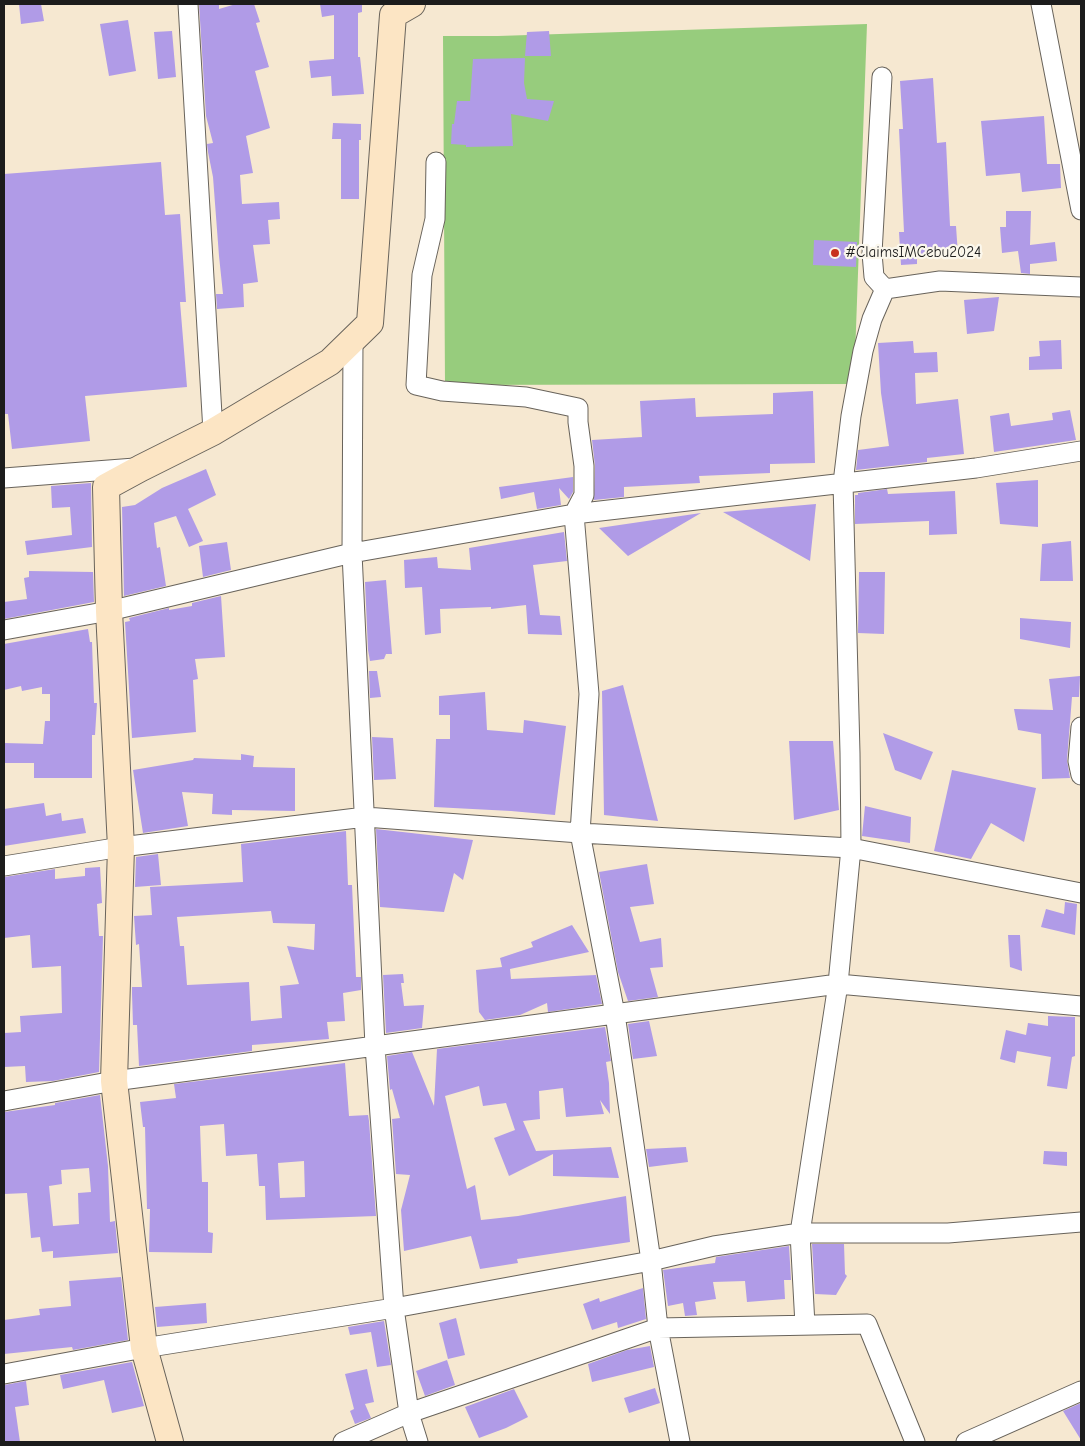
<!DOCTYPE html>
<style>
body{margin:0}
#map{position:relative;width:1085px;height:1446px;overflow:hidden;background:#f6e8d1;font-family:"Comic Neue",sans-serif}
canvas{display:block}
.frame{position:absolute;inset:0;border:5px solid #1c1c1c;pointer-events:none}
</style>
<div id="map">
<canvas width="1085" height="1446"></canvas>
<div class="frame"></div>
</div>
<script>
const c = document.querySelector('canvas').getContext('2d');
c.lineJoin = 'round';
function fill(path, color) {
  c.fillStyle = color;
  c.fill(path, 'evenodd');
}
function stroke(path, color, width, dash) {
  c.strokeStyle = color;
  c.lineWidth = width;
  c.lineCap = dash ? 'butt' : 'round';
  c.setLineDash(dash || []);
  c.stroke(path);
}
function drawText(font, color, halo, rows, align = 'center') {
  c.font = font + ' "Comic Neue",sans-serif';
  c.lineWidth = 4.5;
  c.setLineDash([]);
  c.textBaseline = 'middle';
  c.strokeStyle = halo;
  c.fillStyle = color;
  for (const [text, x, y, turn = 0] of rows) {
    c.save();
    c.translate(x, y);
    c.rotate((+turn || 0) * Math.PI / 180);
    c.textAlign = isNaN(turn) ? turn : align;
    if (halo) c.strokeText(text, 0, 0);
    c.fillText(text, 0, 0);
    c.restore();
  }
}
const green = new Path2D(`
 M867,24L854,384L445,385L443,36H498Z`);
const building = new Path2D(`
 M19,4H41L44,21L21,24Z
 M199,4H219V9L236,4H254L260,22L256,23L269,67L255,71L270,128L246,136L253,173L240,175L242,204L279,202L280,219L268,220L270,244L253,245L258,282L243,284L244,307L217,309L216,294H223L219,256L213,177L208,152L207,144L213,143L206,116Z
 M320,4H362V12L358,13V57H360L364,94L332,96L331,76L311,78L309,61L334,59V15L322,17Z
 M128,20L136,71L109,76L100,24Z
 M172,31L176,77L158,79L154,32Z
 M549,31L551,56H525L527,32Z
 M525,58L524,83L527,99L554,101L548,121L511,114L513,146L466,147V145L451,144L452,124H454L457,101H470L473,59Z
 M933,78L937,143L946,142L950,226H956L958,255L917,258V264L901,265L899,232H904L899,129H903L900,81Z
 M1044,116L1047,164H1060L1061,188L1022,192L1020,173L986,176L981,121Z
 M333,123L361,124V140H359V199H341V139H332Z
 M161,162L165,215L180,214L186,302H180L187,387L85,396L90,441L12,449L8,414H4V174Z
 M1006,211H1031L1030,245L1055,242L1057,261L1030,264V274L1021,273L1018,251L1002,253L1000,227H1006Z
 M814,240L857,242L856,267L813,265Z
 M999,297L994,331L967,334L964,300Z
 M1061,340L1062,369L1029,370V357L1040,356L1039,341Z
 M913,341L914,353L937,352L938,372L915,373L916,404L958,399L964,454L927,458V462L856,470L858,450L889,446L881,393L878,343Z
 M813,391L815,463L770,464V473L699,476L700,483L624,487V497L594,500L595,466L592,440L642,437L640,401L695,398L696,417L773,414V393Z
 M1070,410L1076,440L994,452L990,416L1009,413L1011,426L1053,420L1052,413Z
 M206,469L216,495L188,509L203,541L189,547L176,516L154,523L157,548L160,547L166,586L124,596L122,507L135,505L162,488Z
 M573,477V492L569,499L559,488L561,505L537,509L534,492L501,499L499,487Z
 M1038,480V527L1000,524L996,483Z
 M91,483L92,547L27,555L25,541L72,535L70,507L52,508L51,486Z
 M887,489L888,494L955,491L957,534L929,535V521L855,524V495H858V493Z
 M816,504L810,561L723,512Z
 M701,513L628,556L599,528Z
 M564,532L567,561L533,565L540,615L560,616L562,635L528,634L526,605L491,609V607L440,609L441,633L425,635L422,587L405,588L404,560L437,557L438,568L471,570L469,548Z
 M1071,541L1073,581H1040L1042,544Z
 M227,542L231,570L203,577L199,546Z
 M29,571L93,572L94,602L4,619V602L27,599L24,578L29,577Z
 M859,572H885L884,634L858,633Z
 M386,580L392,654H386L384,659L370,661L368,650L365,582Z
 M221,596L225,657L195,659L198,679L193,680L196,732L132,738L125,622L130,621L129,618L169,608V610L192,606V603Z
 M1020,618L1071,622L1070,648L1020,639Z
 M88,629L90,642H92L94,703H97L95,735H92V778H34V763H4V743L43,744L45,721H50V694H42V687L22,691L21,686L4,690V644Z
 M369,671H377L381,697L370,698Z
 M1080,676L1079,697H1072L1067,760L1070,778L1042,779L1041,734L1018,730L1014,709L1053,710L1049,679Z
 M623,685L658,821L604,815L602,691Z
 M485,692L487,730L523,733L524,720L566,726L555,815L511,811L434,807L436,739H450V715H439V696Z
 M883,733L933,752L921,780L895,770Z
 M372,737L393,738L396,779L374,780Z
 M789,741H833L839,810L794,820Z
 M241,754L254,756L253,767L295,768V811L232,810V815L212,814L213,794L182,792L188,826L143,833L133,770L193,760L194,758L241,760Z
 M952,770L1036,788L1024,842L991,823L971,859L934,851Z
 M44,803L46,816L61,813L62,821L83,818L86,833L4,846V809Z
 M865,806L911,817L910,843L862,836Z
 M376,829L473,840L463,880L454,873L444,912L380,907Z
 M346,831L348,885H352L356,977H361V990L343,993L345,1021L327,1022L329,1039L252,1045V1051L139,1066L137,1025H133L132,994V987H142L139,944L136,945L134,916L152,915L150,887L243,882L241,844ZM271,911L273,923L315,924L314,950L287,946L299,984L280,986L282,1018L251,1021L249,982L187,985L184,946H180L177,917Z
 M158,854L161,885L135,887L136,857Z
 M647,864L654,904L630,907L640,942L661,938L663,967L650,968L658,997L628,1001L618,972L599,872Z
 M100,867L102,903L97,904L99,936H103L99,1072L53,1081L26,1082L25,1066L4,1067V1033L21,1032L20,1016L62,1013L61,966L32,968L30,935L4,938V877L55,869V879L85,876V868Z
 M1065,902L1077,904L1075,935L1041,927L1046,909L1064,914Z
 M572,925L589,952L510,969L511,979L596,975L602,1004L548,1012L547,1003L520,1015L485,1020L479,1012L476,970L502,967L500,958L533,947L531,942Z
 M1008,935H1020L1022,971L1010,967Z
 M403,974L404,983H401L404,1006L424,1005L422,1028L386,1033L383,975Z
 M1048,1016L1075,1017V1056L1072,1057L1067,1089L1047,1086L1051,1057L1017,1051L1015,1063L1000,1059L1006,1030L1026,1035L1028,1023L1048,1026Z
 M649,1021L657,1056L633,1059L628,1024Z
 M605,1027L611,1061L606,1062L609,1083L610,1114L600,1100L604,1114L566,1117L563,1088L539,1091L540,1119L523,1121L536,1151L611,1147L619,1178L553,1176V1154L509,1176L494,1138L515,1130L506,1103L483,1106L479,1086L445,1096L467,1189L475,1185L481,1220L518,1216L626,1196L630,1242L517,1259L518,1263L480,1269L471,1236L404,1251L401,1210L410,1175L396,1174L392,1119L400,1118L392,1089L390,1090L387,1056L412,1052L434,1106L437,1049Z
 M345,1063L349,1116L368,1115L369,1121L376,1216L266,1220L265,1186H259L257,1154L226,1156L224,1124L200,1126L202,1182H208V1232L213,1233L212,1253L149,1252L150,1209H147L145,1127H143L140,1102L176,1098L174,1084ZM304,1161L305,1197L280,1198L278,1163Z
 M100,1095L108,1166L110,1222L115,1221L118,1253L53,1258V1251L42,1252L40,1237L31,1238L27,1193L4,1194V1112L55,1105V1103ZM89,1168L91,1192L78,1193L79,1224L53,1226L49,1186L62,1184L61,1170Z
 M686,1147L688,1162L649,1167L646,1149Z
 M1044,1151L1067,1152V1166L1043,1164Z
 M812,1244H844L845,1274L847,1276L836,1295L815,1294Z
 M789,1246L791,1280H784L785,1299L747,1302L745,1281L713,1282L716,1299L695,1302L697,1315L685,1316L683,1303L668,1306L663,1270L715,1263L716,1257Z
 M121,1277L128,1340L73,1350L72,1347L4,1354V1320L40,1315L39,1309L71,1306L69,1281Z
 M643,1288L646,1319L618,1328L617,1322L592,1330L583,1304L599,1298L600,1302Z
 M206,1303L207,1323L157,1327L155,1307Z
 M456,1318L465,1355L448,1359L439,1323Z
 M384,1321L391,1365L377,1367L371,1332L350,1335L348,1327Z
 M650,1346L654,1367L592,1382L588,1364L627,1350Z
 M447,1360L455,1385L425,1396L416,1371Z
 M132,1362L144,1406L112,1413L104,1380L63,1389L60,1375Z
 M367,1369L374,1402L365,1404L371,1418L355,1424L350,1411L354,1409L345,1374Z
 M26,1381L29,1405L15,1407L20,1442H4V1385Z
 M655,1388L660,1403L629,1413L624,1398Z
 M514,1389L528,1417L506,1428L479,1438L465,1407Z
 M1081,1403V1440L1063,1411Z`);
const street = new Path2D(`
 M188,4L213,432
 M1041,4L1081,210
 M882,77L872,253L874,277L885,289
 M436,162L435,219L422,275L416,385L442,391L526,397L578,408V422L584,466V495L574,514L589,694L580,833L615,1014L651,1261L658,1328L680,1442
 M353,340L352,553L375,1046L394,1308L409,1413L418,1442
 M4,478L135,468
 M4,630L109,611L352,553L574,514L976,468L1081,451
 M1081,727L1078,761L1081,775
 M4,866L121,847L365,817L580,833L851,848L1081,893
 M4,1101L114,1081L838,984L1081,1006
 M805,1325L800,1233L838,984L851,848L850,753L843,483L851,416L863,351L872,319L885,289L940,281L1081,287
 M4,1374L144,1348L394,1308L651,1261L714,1246L800,1233H948L1081,1222
 M343,1442L409,1413L658,1328L867,1324L915,1442
 M966,1442L1081,1391`);
const secondary = new Path2D(`
 M170,1442L144,1348L114,1081L121,847L109,611L106,487L141,468L213,432L330,362L370,323L393,15L412,4`);
const markers = [
 [835,253,5,"#c8321e"]
];
const poiNames = [
 ["#ClaimsIMCebu2024",845,253]
];
fill(green, '#97cc7d');
fill(building, '#b09be7');
stroke(street, '#68635b', 21);
stroke(secondary, '#68635b', 28);
stroke(street, '#fff', 19);
stroke(secondary, '#fce5c4', 26);
for (const [x, y, r, color] of markers) {
  const dot = new Path2D();
  dot.arc(x, y, r, 0, 2 * Math.PI);
  c.fillStyle = color;
  c.fill(dot);
  stroke(dot, '#fbf7ec', 2);
}
drawText('15px', '#1c1c1c', '#fbf7ec', poiNames, 'left');
</script>
